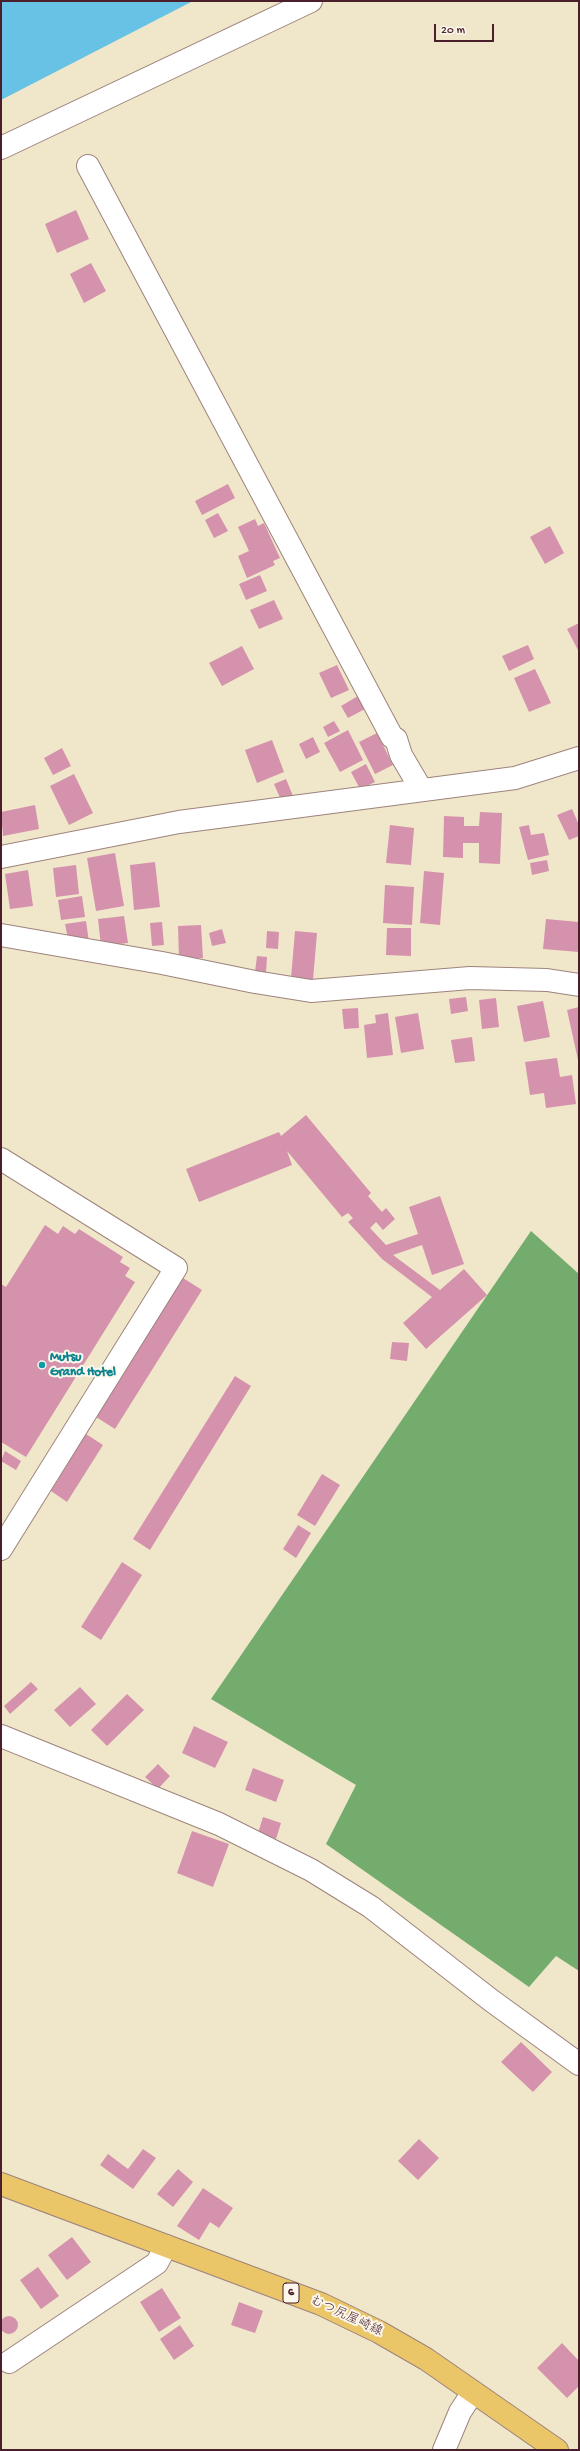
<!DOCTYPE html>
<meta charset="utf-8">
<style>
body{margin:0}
#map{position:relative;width:580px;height:2451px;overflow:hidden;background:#f0e7cb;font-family:"Gochi Hand",sans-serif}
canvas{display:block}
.frame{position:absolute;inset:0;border:2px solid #4a1f2b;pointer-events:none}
.scale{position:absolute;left:434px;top:24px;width:60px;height:18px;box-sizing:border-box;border:2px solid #4a1f2b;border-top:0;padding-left:5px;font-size:12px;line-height:14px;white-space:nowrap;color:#4a1f2b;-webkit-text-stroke:3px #fbf7ec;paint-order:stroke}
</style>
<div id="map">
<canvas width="580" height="2451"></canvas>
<div class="frame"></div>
<div class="scale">20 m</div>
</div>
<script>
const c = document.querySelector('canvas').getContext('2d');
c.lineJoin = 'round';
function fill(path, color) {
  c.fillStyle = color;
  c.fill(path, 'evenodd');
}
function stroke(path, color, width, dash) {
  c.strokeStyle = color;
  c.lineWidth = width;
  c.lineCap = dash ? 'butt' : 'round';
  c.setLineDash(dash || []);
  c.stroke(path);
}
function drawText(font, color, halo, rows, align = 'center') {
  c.font = font + ' "Gochi Hand","Klee One",sans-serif';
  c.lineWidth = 4;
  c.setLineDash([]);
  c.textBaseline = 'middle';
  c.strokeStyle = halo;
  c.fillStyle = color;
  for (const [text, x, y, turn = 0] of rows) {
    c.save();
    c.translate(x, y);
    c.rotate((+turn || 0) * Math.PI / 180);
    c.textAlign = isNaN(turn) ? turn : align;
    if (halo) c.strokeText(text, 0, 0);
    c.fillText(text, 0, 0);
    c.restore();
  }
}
const forest = new Path2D(`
 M531,1231L579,1274V1971L556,1956L529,1987L326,1844L356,1785L211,1699Z`);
const water = new Path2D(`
 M1,1H193L1,100Z`);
const building = new Path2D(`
 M76,210L89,239L57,253L45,224Z
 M91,263L106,291L84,303L70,274Z
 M228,484L235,498L202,515L195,501Z
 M218,513L228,531L214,538L205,520Z
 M255,519L258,526L264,523L280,558L273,561L275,565L247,578L238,556L249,551L238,527Z
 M550,526L564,553L545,564L530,537Z
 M260,575L267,591L246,600L239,584Z
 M274,600L283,619L259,629L250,610Z
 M579,623V652L567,629Z
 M528,645L534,659L509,671L502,656Z
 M242,646L254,669L222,686L209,663Z
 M337,665L349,690L331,698L319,673Z
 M535,669L551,703L529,712L514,678Z
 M358,696L365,709L348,718L341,706Z
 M334,721L340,731L328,737L323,727Z
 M348,730L363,760L340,772L324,743Z
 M377,733L393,765L375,774L359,742Z
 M313,737L320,752L306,759L299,744Z
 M272,740L284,772L257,783L245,750Z
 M62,748L71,766L53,775L44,758Z
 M366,764L375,782L360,789L351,772Z
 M74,774L93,813L69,825L50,786Z
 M286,779L293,796L281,800L274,784Z
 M35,805L39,829L3,836L1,812Z
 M572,809L579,825V836L569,840L557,815Z
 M480,812L502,813L500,864L479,863V843H463V858L443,857L444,816L464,817V826H479Z
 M390,825L414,828L411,865L386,863Z
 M529,825L531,835L544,833L549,855L528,860L519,827Z
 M115,853L124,906L96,911L87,858Z
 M547,860L549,871L532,875L530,863Z
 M155,862L160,907L134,910L130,865Z
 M76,865L79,894L56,897L53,868Z
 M28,870L33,906L10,909L5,874Z
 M424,871L444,873L440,925L420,923Z
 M385,885L414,887L412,925L383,923Z
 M82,896L85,917L61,920L58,900Z
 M124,916L128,943L101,946L98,919Z
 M546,919L579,922V952L543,949Z
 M86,921L89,942L69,944L65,924Z
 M162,922L164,945L152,946L150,923Z
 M201,925L203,958L179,959L178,926Z
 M387,928H411V956L386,955Z
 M222,929L226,943L212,946L209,933Z
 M267,931L279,932L278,949L266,948Z
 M295,931L317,933L313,980L291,978Z
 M257,956L267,957L266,973L255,972Z
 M466,997L468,1011L451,1014L449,999Z
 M496,998L499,1027L482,1029L479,1000Z
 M543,1001L550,1037L524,1042L517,1006Z
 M579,1007V1060H578L567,1010Z
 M358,1008L359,1028L344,1029L342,1009Z
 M388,1013L393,1055L367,1058L364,1025L376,1023L375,1015Z
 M418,1013L424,1049L401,1053L395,1017Z
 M472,1037L475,1061L455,1063L451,1040Z
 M557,1058L560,1077L572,1075L576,1104L546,1108L544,1093L530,1095L525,1062Z
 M306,1115L371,1193L368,1196L382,1212L386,1208L395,1219L383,1230L376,1222L370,1228L386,1245L418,1234L409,1207L440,1196L464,1264L432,1275L422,1245L393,1255L440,1290L464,1269L487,1295L426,1349L403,1323L432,1297L382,1259L348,1222L353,1218L348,1213L342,1217L287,1151L292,1165L199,1202L186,1169L279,1132L281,1136Z
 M45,1225L58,1234L63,1226L75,1234L79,1229L123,1257L120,1262L130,1268L125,1276L135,1282L26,1457L1,1442V1284L6,1287Z
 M183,1278L202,1290L115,1429L96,1417Z
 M392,1342L409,1343L407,1361L390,1359Z
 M235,1376L251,1386L150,1550L133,1539Z
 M86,1434L103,1445L67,1502L51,1491Z
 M5,1451L21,1461L16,1470L1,1461Z
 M322,1474L340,1485L315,1526L297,1515Z
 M298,1525L311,1533L296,1558L283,1549Z
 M122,1562L142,1575L101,1640L81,1627Z
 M31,1682L38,1689L10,1714L4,1706Z
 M80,1687L96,1704L70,1727L54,1710Z
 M127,1694L144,1710L107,1746L91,1730Z
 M194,1726L228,1742L215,1768L182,1753Z
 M158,1764L170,1776L158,1789L145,1777Z
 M253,1768L284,1780L276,1802L245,1790Z
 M263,1817L281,1823L276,1839L258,1833Z
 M192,1831L229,1844L213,1887L177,1873Z
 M521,2042L552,2072L533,2092L501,2062Z
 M419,2139L439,2158L418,2180L398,2161Z
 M143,2149L156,2158L133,2189L100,2165L108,2154L128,2169Z
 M178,2169L193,2182L173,2207L157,2194Z
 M203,2188L233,2208L219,2228L210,2222L199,2240L177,2226Z
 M72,2237L91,2262L67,2280L48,2255Z
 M38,2267L59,2296L41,2309L20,2280Z
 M162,2288L181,2318L159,2332L140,2302Z
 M239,2302L263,2311L255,2333L231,2325Z
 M0 2325a9 9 0 1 1 18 0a9 9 0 1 1-18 0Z
 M180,2325L194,2346L174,2360L160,2339Z
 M562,2343L579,2361V2386L567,2398L537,2368Z`);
const minor = new Path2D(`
 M1,148L311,1
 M88,166L392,737L396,739L401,755L421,789
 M1,857L179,822L515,778L579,758
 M1,935L162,963L255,982L311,991L470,978L547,980L579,985
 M1,1159L176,1268L1,1549
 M1,1736L219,1824L311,1870L371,1907L492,2001L579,2064
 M9,2362L157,2263L166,2246
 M444,2450L460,2412L473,2392`);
const major = new Path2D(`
 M1,2184L321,2304L379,2332L426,2359L557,2450`);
const markers = [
 [42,1365,4,"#0f9aa8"]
];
const shields = [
 [291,2293,16]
];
const shieldNames = [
 ["6",291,2293]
];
const cultureNames = [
 ["Mutsu",50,1358],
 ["Grand Hotel",50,1373]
];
const streetNames = [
 ["むつ尻屋崎線",346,2317,25]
];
fill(forest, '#73ac6c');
fill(water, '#67c2e5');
fill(building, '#d592ac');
stroke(minor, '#9d837b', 24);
stroke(major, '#9d837b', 24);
stroke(minor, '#fff', 22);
stroke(major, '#ebc669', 22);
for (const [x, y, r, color] of markers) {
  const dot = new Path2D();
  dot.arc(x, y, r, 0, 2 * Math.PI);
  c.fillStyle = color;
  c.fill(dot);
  stroke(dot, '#fbf7ec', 1.5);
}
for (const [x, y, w] of shields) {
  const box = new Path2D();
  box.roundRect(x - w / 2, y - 10, w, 20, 3);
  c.fillStyle = '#fbf7ec';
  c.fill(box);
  stroke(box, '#4a1f2b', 1);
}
drawText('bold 12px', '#4a1f2b', null, shieldNames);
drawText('bold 13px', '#0d838f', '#fbf7ec', cultureNames, 'left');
drawText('13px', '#4a1f2b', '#fbf7ec', streetNames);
</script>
